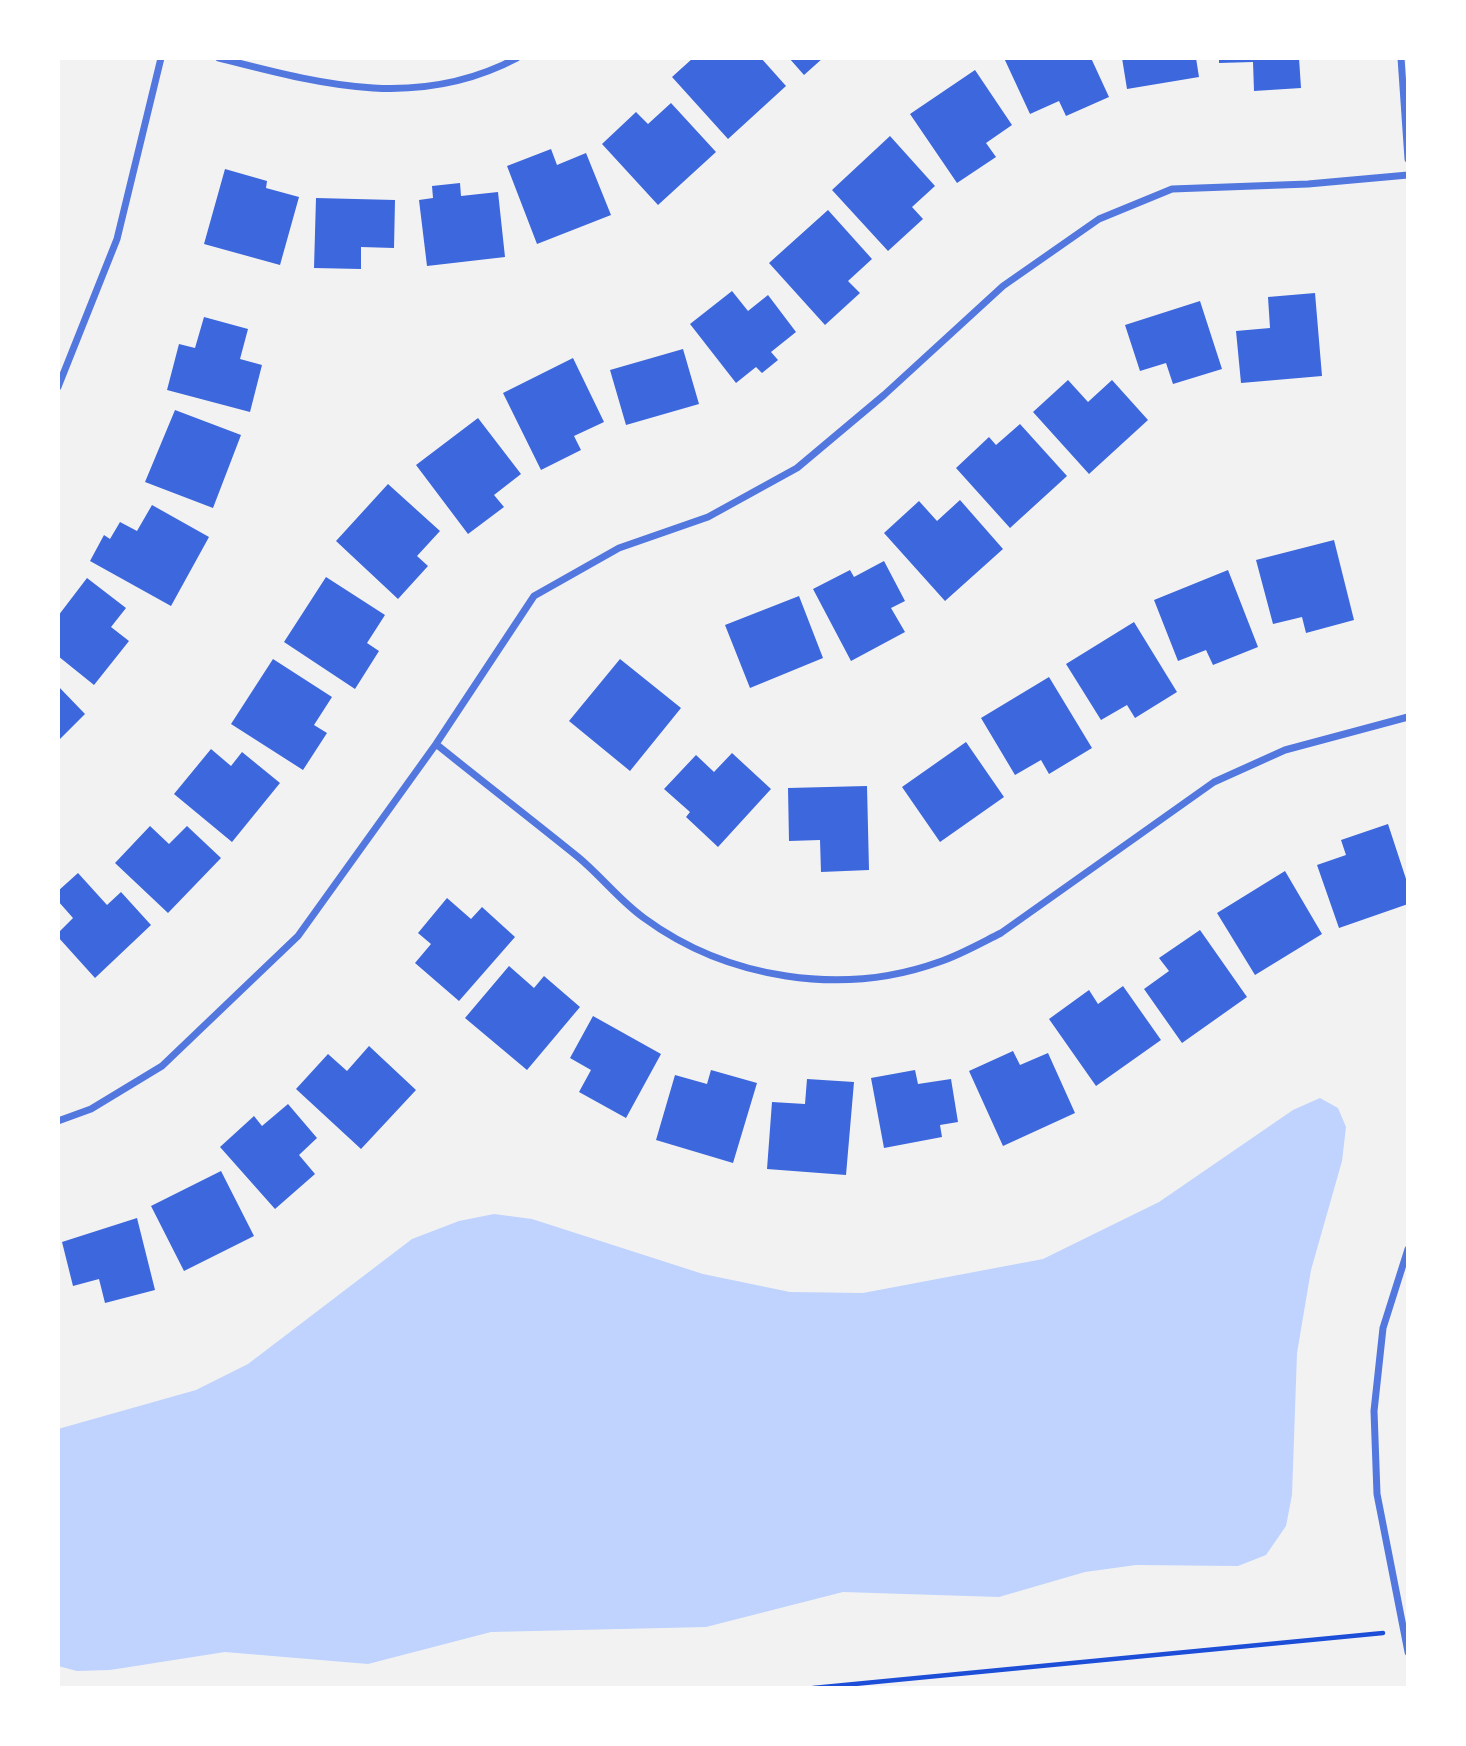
<!DOCTYPE html>
<style>
body{margin:0}
#map{position:relative;width:1466px;height:1746px;overflow:hidden;background:#f2f2f2;font-family:"DejaVu Sans",sans-serif}
canvas{display:block}
.frame{position:absolute;inset:0;border:60px solid #fff;pointer-events:none}
</style>
<div id="map">
<canvas width="1466" height="1746"></canvas>
<div class="frame"></div>
</div>
<script>
const c = document.querySelector('canvas').getContext('2d');
c.lineJoin = 'round';
function fill(path, color) {
  c.fillStyle = color;
  c.fill(path, 'evenodd');
}
function stroke(path, color, width, dash) {
  c.strokeStyle = color;
  c.lineWidth = width;
  c.lineCap = dash ? 'butt' : 'round';
  c.setLineDash(dash || []);
  c.stroke(path);
}
const water = new Path2D(`
 M1320,1098L1338,1108L1346,1127L1342,1161L1311,1270L1297,1353L1292,1495L1286,1526L1266,1555L1238,1566L1136,1565L1085,1572L999,1597L843,1592L706,1627L491,1632L368,1664L225,1652L110,1670L77,1671L58,1666V1429L196,1390L248,1364L412,1239L459,1221L494,1214L532,1219L703,1274L790,1292L863,1293L1043,1259L1159,1202L1293,1110Z`);
const building = new Path2D(`
 M693,58H761L786,86L728,139L672,77Z
 M789,58H823L804,75Z
 M1004,58H1091L1109,97L1066,116L1059,101L1030,114Z
 M1122,58H1196L1199,77L1127,89Z
 M1219,58H1299L1301,88L1254,91L1253,62L1219,63Z
 M975,70L1012,125L986,143L996,157L957,183L910,114Z
 M671,103L716,152L658,205L602,144L636,112L648,124Z
 M890,136L935,186L912,207L923,219L888,251L832,190Z
 M551,149L557,165L586,153L611,215L537,244L507,166Z
 M225,169L267,181L266,188L299,197L280,265L204,244Z
 M460,183L461,196L498,192L505,257L427,266L419,200L433,198L432,186Z
 M316,198L395,200L394,248L361,247V269L314,268Z
 M828,210L872,259L848,281L860,293L825,325L769,263Z
 M732,291L748,311L768,295L796,332L771,352L778,360L762,373L756,367L736,383L690,324Z
 M1315,293L1322,376L1241,383L1236,331L1270,328L1268,297Z
 M1200,301L1222,369L1173,384L1166,363L1140,371L1125,325Z
 M204,317L248,329L240,359L262,365L250,412L167,390L179,344L195,348Z
 M683,349L699,404L626,425L610,370Z
 M573,358L604,422L574,436L581,450L541,470L503,393Z
 M1068,380L1088,402L1112,380L1148,420L1089,474L1033,412Z
 M175,410L241,435L213,508L145,482Z
 M478,418L521,474L494,495L504,507L468,534L416,465Z
 M1020,424L1067,476L1010,528L956,468L989,437L996,445Z
 M388,484L440,531L417,556L428,566L398,599L336,541Z
 M960,500L1003,549L945,601L884,533L919,501L937,521Z
 M152,505L209,537L171,606L90,561L104,535L110,539L120,522L137,531Z
 M1334,540L1354,620L1306,633L1302,617L1273,624L1256,560Z
 M884,561L905,601L891,608L905,632L851,661L813,589L850,570L854,577Z
 M1228,570L1258,647L1213,665L1206,650L1178,661L1154,600Z
 M326,577L385,615L367,643L379,651L355,689L284,642Z
 M87,578L126,608L111,627L129,641L94,685L58,656V616Z
 M799,596L823,658L750,688L725,625Z
 M1134,622L1177,692L1135,718L1127,705L1101,720L1066,664Z
 M273,659L332,697L314,725L327,733L303,770L231,724Z
 M620,659L681,708L630,771L569,721Z
 M1049,677L1092,748L1049,774L1041,760L1015,775L981,718Z
 M58,686L85,714L58,741Z
 M966,742L1004,797L940,842L902,787Z
 M211,749L231,766L242,752L280,783L232,842L174,794Z
 M732,753L771,789L718,847L686,817L690,812L664,789L696,755L714,772Z
 M867,786L869,870L821,872L820,840L789,841L788,788Z
 M1388,824L1408,885V904L1339,928L1317,865L1346,855L1341,840Z
 M150,826L169,844L187,826L221,858L168,913L115,863Z
 M1285,871L1322,934L1255,975L1217,913Z
 M78,873L107,905L121,892L151,925L95,978L58,937V933L73,918L58,901V891Z
 M447,898L471,919L482,907L515,937L459,1001L415,963L431,944L418,933Z
 M1200,930L1247,997L1182,1043L1144,989L1169,971L1159,958Z
 M509,966L534,988L544,976L580,1007L527,1070L465,1018Z
 M1123,986L1161,1040L1096,1086L1049,1019L1089,990L1098,1004Z
 M593,1016L661,1054L626,1118L579,1092L591,1070L570,1058Z
 M369,1046L416,1090L361,1149L296,1089L328,1054L347,1071Z
 M1013,1051L1020,1065L1048,1053L1075,1113L1003,1146L969,1071Z
 M711,1070L757,1083L733,1163L656,1140L675,1075L707,1084Z
 M915,1070L918,1084L951,1079L958,1122L940,1125L942,1137L884,1148L871,1078Z
 M807,1079L854,1082L846,1175L767,1169L772,1102L805,1104Z
 M288,1104L317,1138L299,1155L315,1174L275,1209L220,1147L254,1116L262,1126Z
 M221,1171L254,1236L184,1271L151,1206Z
 M137,1218L155,1290L105,1303L99,1279L73,1286L62,1242Z`);
const path = new Path2D(`
 M813,1688L1383,1633`);
const minor = new Path2D(`
 M219,58C321,84 417,111 517,58
 M1401,58L1408,159
 M58,387L117,239L161,58
 M436,744C483,782 531,819 578,857C601,876 620,901 644,918C727,979 842,997 939,962C960,955 981,943 1001,933L1214,782L1285,750L1408,717
 M58,1121L91,1109L162,1066L298,936L436,744L534,596L619,548L708,517L797,468L884,395L1003,286L1099,219L1172,189L1308,184L1408,175
 M1408,1249L1383,1328L1374,1411L1377,1494L1408,1652`);
fill(water, '#bfd3fe');
fill(building, '#3d67dc');
stroke(path, '#1d4ed8', 4.5);
stroke(minor, '#5277de', 7);
</script>
